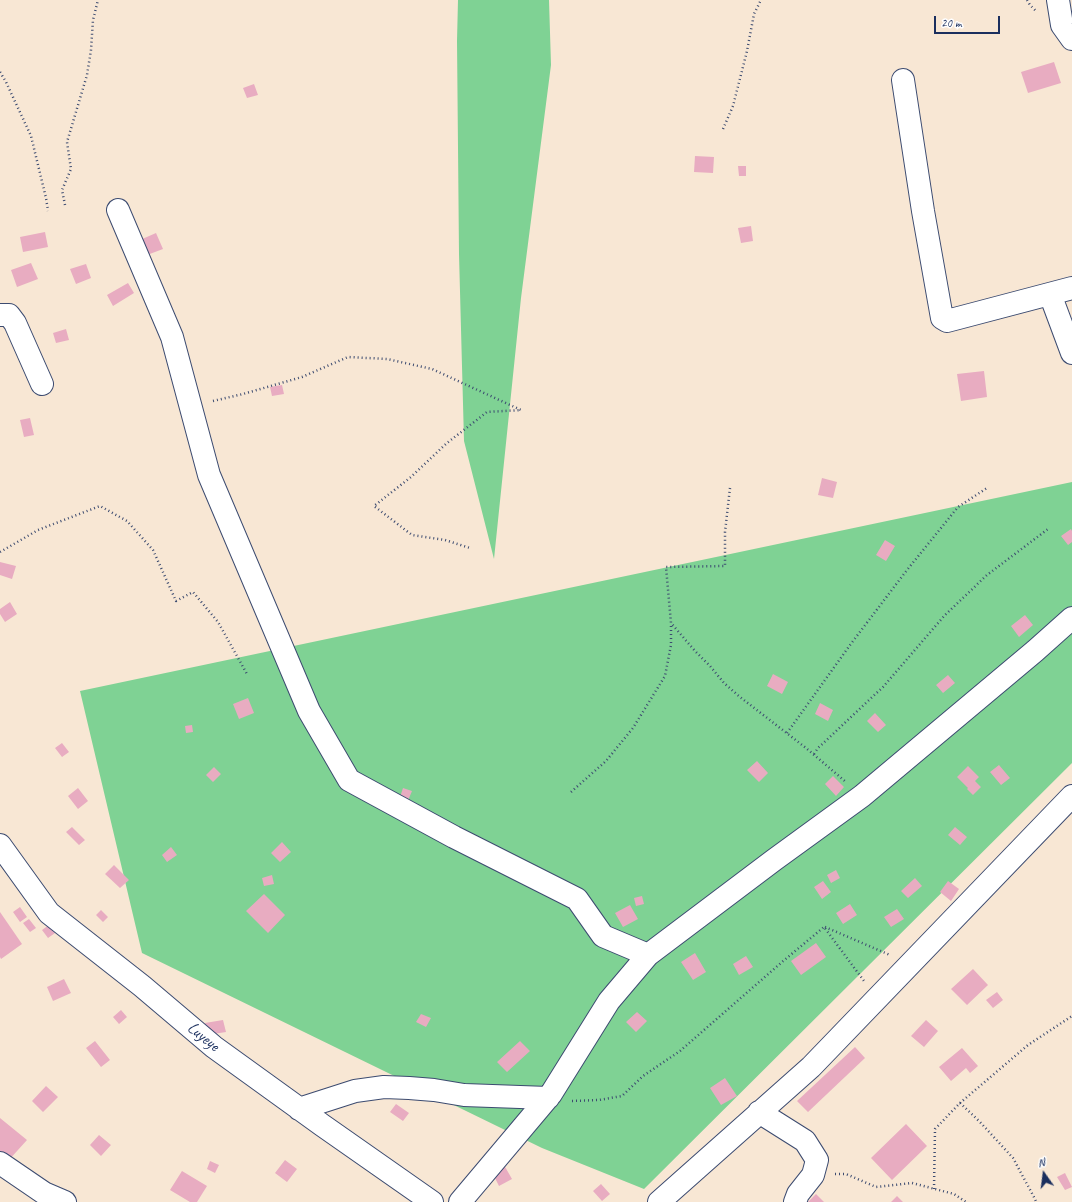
<!DOCTYPE html>
<style>
body{margin:0}
#map{position:relative;width:1072px;height:1202px;overflow:hidden;background:#f8e7d4;font-family:Caveat,sans-serif}
canvas{display:block}
.north{position:absolute;left:1024px;top:1154px;width:40px;height:40px;-webkit-text-stroke:3px #fff;paint-order:stroke;rotate:346deg;font-size:11px;font-weight:700;line-height:16px;text-align:center;color:#1b2f5e}
.north::after{content:'';display:block;margin:auto;width:14px;height:18px;background:#1b2f5e;clip-path:polygon(50% 0,100% 100%,50% 72%,0 100%)}
.scale{position:absolute;left:934px;top:16px;width:66px;height:18px;box-sizing:border-box;border:2px solid #1b2f5e;border-top:0;padding-left:5px;font-size:12px;line-height:14px;white-space:nowrap;color:#1b2f5e;-webkit-text-stroke:3px #fff;paint-order:stroke}
</style>
<div id="map">
<canvas width="1072" height="1202"></canvas>
<div class="north">N</div>
<div class="scale">20 m</div>
</div>
<script>
const c = document.querySelector('canvas').getContext('2d');
c.lineJoin = 'round';
function fill(path, color) {
  c.fillStyle = color;
  c.fill(path, 'evenodd');
}
function stroke(path, color, width, dash) {
  c.strokeStyle = color;
  c.lineWidth = width;
  c.lineCap = dash ? 'butt' : 'round';
  c.setLineDash(dash || []);
  c.stroke(path);
}
function drawText(font, color, halo, rows, align = 'center') {
  c.font = font + ' Caveat,sans-serif';
  c.lineWidth = 4;
  c.setLineDash([]);
  c.textBaseline = 'middle';
  c.strokeStyle = halo;
  c.fillStyle = color;
  for (const [text, x, y, turn = 0] of rows) {
    c.save();
    c.translate(x, y);
    c.rotate((+turn || 0) * Math.PI / 180);
    c.textAlign = isNaN(turn) ? turn : align;
    if (halo) c.strokeText(text, 0, 0);
    c.fillText(text, 0, 0);
    c.restore();
  }
}
const green = new Path2D(`
 M458,0H549L551,65L521,298L494,559L464,441L459,254L457,41Z
 M1072,482V763L644,1189L542,1148L142,953L80,691Z`);
const building = new Path2D(`
 M1054,62L1061,83L1028,93L1021,72Z
 M254,84L258,95L247,98L243,88Z
 M695,156L714,157L713,173L694,172Z
 M738,166H746V176H739Z
 M751,226L753,241L741,243L738,228Z
 M45,232L48,247L23,252L20,237Z
 M156,233L163,249L147,255L140,240Z
 M31,263L38,279L17,287L11,270Z
 M86,264L91,278L76,284L70,269Z
 M128,283L134,293L113,306L107,295Z
 M66,329L69,340L56,343L53,333Z
 M984,371L987,397L961,401L957,374Z
 M282,385L284,394L272,396L270,387Z
 M30,418L34,435L24,437L20,420Z
 M822,478L837,482L833,498L818,495Z
 M1071,529L1072,531V542L1068,545L1061,536Z
 M885,540L895,546L886,561L876,555Z
 M0,562L16,566L12,579L0,575Z
 M10,602L17,614L5,622L0,614V609Z
 M1025,615L1033,625L1019,637L1011,626Z
 M773,674L788,682L782,694L767,686Z
 M948,675L955,683L943,693L936,685Z
 M248,698L254,713L239,719L233,704Z
 M820,703L833,710L828,721L815,714Z
 M875,713L886,725L878,732L867,721Z
 M192,725L193,732L186,733L185,726Z
 M62,743L69,752L62,757L55,748Z
 M757,761L768,773L759,782L747,770Z
 M999,765L1010,778L1001,785L990,772Z
 M968,766L979,777L975,781L981,787L973,795L967,789L968,788L957,777Z
 M214,767L221,774L213,782L206,775Z
 M833,776L844,787L836,796L825,784Z
 M78,788L88,801L78,809L68,796Z
 M403,788L412,791L407,803L399,800Z
 M72,827L85,840L79,845L66,832Z
 M955,827L967,837L960,845L948,835Z
 M282,842L291,852L280,862L271,853Z
 M171,847L177,855L167,862L162,855Z
 M114,865L129,880L120,888L105,874Z
 M836,870L840,878L831,883L827,875Z
 M272,875L274,884L264,886L262,878Z
 M915,878L922,886L908,898L901,891Z
 M823,881L831,892L822,899L814,887Z
 M948,881L959,889L951,901L940,892Z
 M264,894L285,915L268,933L246,911Z
 M642,896L644,904L636,906L634,898Z
 M850,904L857,915L843,924L836,913Z
 M630,905L638,919L623,927L615,913Z
 M20,907L27,917L20,922L13,912Z
 M897,909L904,919L891,927L884,917Z
 M101,910L108,917L103,922L96,915Z
 M0,912L22,944L1,959L0,957Z
 M29,919L36,928L30,932L23,923Z
 M49,925L55,933L48,938L42,930Z
 M816,943L826,957L801,975L791,961Z
 M695,953L706,972L693,980L681,962Z
 M746,956L753,967L739,975L733,964Z
 M973,969L988,985L967,1005L951,989Z
 M64,979L71,993L53,1001L47,987Z
 M997,992L1003,1000L993,1008L986,1000Z
 M121,1010L127,1017L119,1024L113,1017Z
 M637,1012L647,1021L636,1032L626,1022Z
 M421,1014L431,1018L426,1027L416,1022Z
 M223,1020L226,1032L207,1035L205,1023Z
 M926,1020L938,1031L924,1047L911,1036Z
 M95,1041L110,1060L101,1067L86,1048Z
 M520,1041L530,1051L507,1072L497,1062Z
 M855,1047L865,1058L808,1112L797,1101Z
 M962,1048L978,1066L970,1073L966,1068L951,1081L939,1067Z
 M725,1078L737,1096L721,1105L710,1088Z
 M46,1086L58,1097L43,1112L32,1101Z
 M396,1104L409,1113L403,1121L390,1112Z
 M0,1118L27,1140L8,1161L0,1155Z
 M906,1124L927,1146L892,1180L871,1158Z
 M99,1135L111,1145L101,1156L90,1145Z
 M285,1160L297,1169L287,1182L275,1173Z
 M210,1161L219,1165L215,1173L207,1169Z
 M504,1165L512,1179L499,1186L492,1172Z
 M182,1171L207,1186L197,1202H190L170,1190Z
 M1065,1173L1072,1187L1065,1190L1057,1177Z
 M601,1184L610,1194L602,1201L593,1191Z
 M816,1194L824,1202H808Z
 M897,1196L903,1202H891Z`);
const path = new Path2D(`
 M1027,0L1030,5L1037,12
 M0,72L6,82L31,136L46,198L48,211
 M723,129L733,106L747,51L754,14L761,0
 M65,205L62,190L71,169L67,142L87,75L91,50L93,20L98,0
 M213,401L243,394L302,377L348,357L387,359L432,369L521,410L487,412L447,443L411,477L374,506L412,535L445,540L470,548
 M730,488L725,532V566L666,567L671,623L695,651L710,666L724,683L740,697L806,748L846,782
 M0,552L38,530L100,506L127,521L153,550L176,601L193,592L218,622L247,674
 M787,733L850,645L907,570L958,507L987,488
 M814,754L818,748L883,687L945,615L987,575L1048,529
 M571,792L606,761L633,728L665,676L671,645V623
 M825,927L890,955
 M572,1101L599,1100L622,1096L643,1076L680,1051L782,962L824,927L864,981
 M960,1103L980,1122L1013,1158L1035,1199L1036,1202
 M835,1174H846L876,1187L912,1183L954,1194L966,1202
 M934,1189L935,1129L960,1103L1028,1045L1072,1016`);
const minor = new Path2D(`
 M1058,0L1062,25L1072,39
 M903,80L923,211L942,318L947,321L1072,288
 M118,210L172,337L209,475L309,711L349,780L454,837L577,899L603,936L648,955
 M1050,294L1072,353
 M0,315H9L15,323L42,384
 M0,845L49,913L142,986L214,1047L322,1125L432,1202
 M299,1109L355,1091L384,1087L409,1088L434,1090L464,1095L548,1098
 M759,1112L805,1141L817,1160L813,1175L798,1194L795,1202
 M0,1163L44,1193L65,1202
 M460,1202L551,1094L609,1001L648,955L774,860L862,796L1035,651L1072,618
 M659,1202L811,1067L1072,796`);
const streetNames = [
 ["Luyeye",203,1037,39]
];
fill(green, '#7fd294');
fill(building, '#e8acc1');
stroke(minor, '#3c4b70', 24);
stroke(path, '#3c4b70', 2.5, [1, 3]);
stroke(minor, '#fff', 22);
drawText('17px', '#1b2f5e', '#fff', streetNames);
</script>
